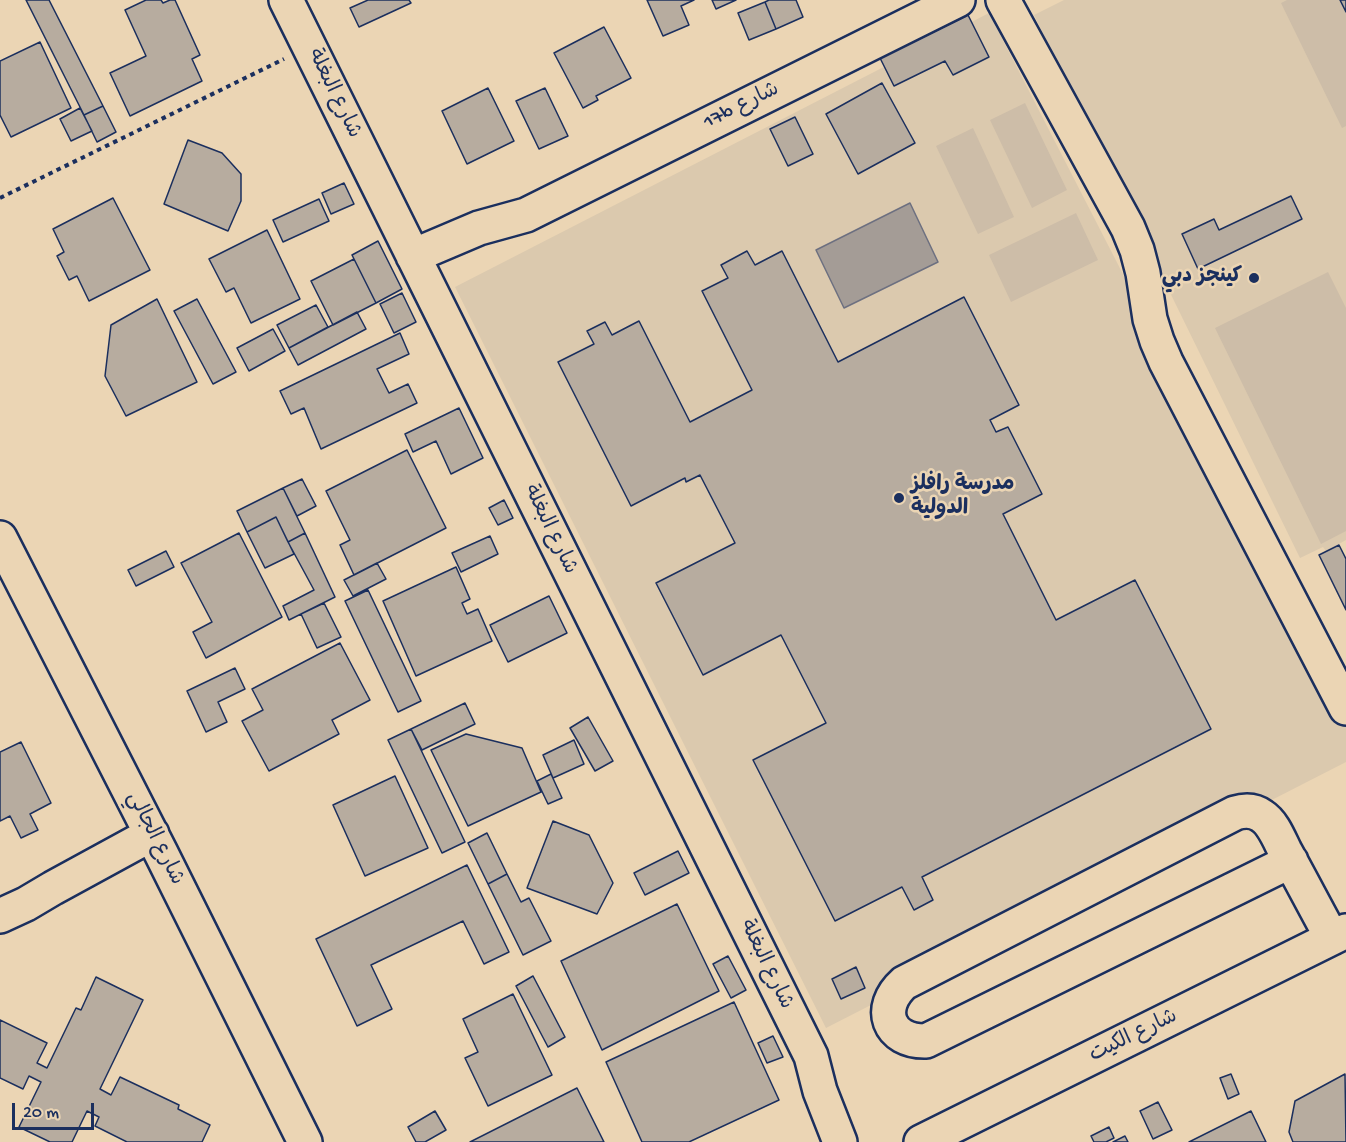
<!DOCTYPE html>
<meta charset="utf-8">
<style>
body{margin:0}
#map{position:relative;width:1346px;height:1142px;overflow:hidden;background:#ebd5b4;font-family:"Gochi Hand",sans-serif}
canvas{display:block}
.scale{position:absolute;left:12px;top:1103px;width:82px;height:27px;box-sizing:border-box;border:3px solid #1b2f5e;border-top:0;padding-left:8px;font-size:18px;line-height:21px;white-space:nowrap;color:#1b2f5e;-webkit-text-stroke:4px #ebd5b4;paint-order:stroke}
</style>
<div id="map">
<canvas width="1346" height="1142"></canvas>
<div class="scale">20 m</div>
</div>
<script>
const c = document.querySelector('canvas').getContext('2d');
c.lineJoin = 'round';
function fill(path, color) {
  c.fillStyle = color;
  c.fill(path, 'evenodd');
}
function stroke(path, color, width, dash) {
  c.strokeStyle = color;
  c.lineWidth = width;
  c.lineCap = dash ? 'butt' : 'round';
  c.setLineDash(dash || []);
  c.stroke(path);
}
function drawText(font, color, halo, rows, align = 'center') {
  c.font = font + ' "Gochi Hand","Playpen Sans Arabic",sans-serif';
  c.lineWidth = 5;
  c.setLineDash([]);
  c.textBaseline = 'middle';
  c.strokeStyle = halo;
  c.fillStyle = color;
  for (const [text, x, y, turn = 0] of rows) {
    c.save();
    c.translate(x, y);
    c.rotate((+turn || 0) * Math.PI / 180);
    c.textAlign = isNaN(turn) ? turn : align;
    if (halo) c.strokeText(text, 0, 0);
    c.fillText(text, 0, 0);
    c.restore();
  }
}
const built = new Path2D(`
 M1064,0H1346V540L1326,551L1323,547L1300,558L1034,15Z
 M989,13L1346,709V762L826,1028L455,287Z`);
const green = new Path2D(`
 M1287,0H1346V126L1342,128L1281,3Z
 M1025,103L1067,190L1032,208L990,120Z
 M973,128L1014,217L978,234L936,146Z
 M1076,213L1098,260L1011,302L989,255Z
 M1328,272L1346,308V531L1321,544L1215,328Z`);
const water = new Path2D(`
 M910,203L938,262L844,308L816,250Z`);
const building = new Path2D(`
 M26,0H49L103,106L84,115Z
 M146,0H161L163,3L170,0H175L200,55L192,59L202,81L130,116L110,73L146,56L125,10Z
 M368,0H409L411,3L359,27L350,8Z
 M647,0H694L681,6L689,25L663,36Z
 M712,0H736L716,9Z
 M769,0H796L803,17L776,29L765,2Z
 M1340,0H1346V12Z
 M765,2L776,29L749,40L738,13Z
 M968,15L989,57L953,75L945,61L894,86L880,58Z
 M604,27L631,78L596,96L598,100L583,108L554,53Z
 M40,42L71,108L11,137L0,115V61Z
 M882,83L915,143L858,174L826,114Z
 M488,88L514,141L467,164L442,111Z
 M545,88L568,136L539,149L516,101Z
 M103,106L116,132L97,142L84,115Z
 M80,108L92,131L71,141L60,119Z
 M795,117L813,154L788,166L770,129Z
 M188,140L222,153L241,174V201L228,231L164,204Z
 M344,183L354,204L331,214L322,193Z
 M1291,196L1302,219L1198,269L1182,234L1214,219L1219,230Z
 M113,198L150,270L89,301L77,276L69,280L57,256L64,252L53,229Z
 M319,199L329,221L283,242L273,220Z
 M267,230L300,299L251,323L234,288L226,292L209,259Z
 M378,241L402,289L376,303L352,255Z
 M747,251L755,265L782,251L838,362L964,297L1019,405L990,420L996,432L1008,427L1042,494L1003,514L1056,620L1135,580L1211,729L922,877L933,900L914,910L902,887L835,921L753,760L826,723L781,635L703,675L656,583L735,543L700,475L686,482L685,478L631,506L558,362L594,344L587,331L605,322L612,335L639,321L690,422L752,390L702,291L728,278L721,265Z
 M354,259L376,303L333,325L311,281Z
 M402,293L416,322L394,333L380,304Z
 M157,299L197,382L126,416L105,376L111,325Z
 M197,299L236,372L213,384L174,311Z
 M316,305L328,327L289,348L277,325Z
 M357,312L366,329L298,365L289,348Z
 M273,329L285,351L249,371L237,348Z
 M400,333L409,354L377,369L389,393L408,384L417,403L321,449L304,408L291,414L280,391Z
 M459,408L483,458L451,474L436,441L413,452L405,434Z
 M407,450L446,528L354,575L340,545L350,540L326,491Z
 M302,479L316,506L297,516L283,488Z
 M283,488L305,533L288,542L276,517L247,532L237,511Z
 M504,500L513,518L498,525L489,508Z
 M276,517L294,554L265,568L247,532Z
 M239,533L282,617L206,658L193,632L212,622L181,563Z
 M305,533L335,597L289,620L283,606L314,590L288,542Z
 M490,536L498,554L461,572L452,553Z
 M1339,545L1346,559V610L1319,555Z
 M166,551L174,567L136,586L128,570Z
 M377,563L386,579L353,596L344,580Z
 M456,567L470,599L462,603L467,614L478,609L492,641L416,676L383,601Z
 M368,590L421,701L398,712L345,601Z
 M549,596L567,633L508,662L490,625Z
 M324,603L341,637L317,648L301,614Z
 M340,643L370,700L332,720L339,734L269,771L242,721L263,710L252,689Z
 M235,668L245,689L218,702L227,722L206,732L187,691Z
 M465,703L475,724L422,750L411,729Z
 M588,717L613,761L595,771L570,728Z
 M411,729L465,842L442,853L388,740Z
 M466,734L522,748L541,792L468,826L431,750Z
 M574,740L584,764L553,778L543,755Z
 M21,742L51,803L30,814L38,830L21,838L10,816L0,821V752Z
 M551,774L562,798L548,804L537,781Z
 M395,776L428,848L365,876L333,805Z
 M553,821L589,835L613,883L597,914L527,888Z
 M487,833L507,874L488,884L468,843Z
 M678,851L689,873L645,895L634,873Z
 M467,865L509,952L484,964L463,921L371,965L392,1009L357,1026L316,939Z
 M507,874L521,902L529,898L551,941L523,955L488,884Z
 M677,904L719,991L602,1050L561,961Z
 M728,956L746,990L731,998L713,964Z
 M856,967L865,988L841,999L832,979Z
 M533,976L565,1037L548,1047L516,986Z
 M96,977L143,1000L100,1089L111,1095L120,1077L179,1105L178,1109L210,1125L202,1142H127L95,1126L99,1117L87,1111L72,1142H50L19,1127L41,1082L29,1076L23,1089L0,1078V1020L47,1043L37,1063L47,1068L76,1008L81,1010Z
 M513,994L552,1075L488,1106L465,1058L478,1052L463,1019Z
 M734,1002L779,1100L689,1142H642L606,1062Z
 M773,1036L783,1057L767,1063L758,1043Z
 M1231,1074L1239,1094L1228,1099L1220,1078Z
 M1345,1074L1346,1142H1293L1289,1132L1295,1101Z
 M577,1088L604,1142H470Z
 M1158,1102L1172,1130L1153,1139L1140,1111Z
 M435,1111L446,1130L425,1142H416L408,1127Z
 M1251,1111L1266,1142H1189Z
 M1109,1127L1114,1138L1106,1142H1094L1091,1136Z
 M1125,1136L1128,1142H1113Z`);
const path = new Path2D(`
 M0,198L284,59`);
const minor = new Path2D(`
 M286,0L811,1056L820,1091L840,1142
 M1003,0L1128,228L1137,250L1143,273L1150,319L1157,341L1166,362L1346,708
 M413,256L479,228L526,215L958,0
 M0,538L161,853L305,1142
 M1291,861L926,1041C888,1042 876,1008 904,983L1235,813C1245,810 1254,810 1262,816C1273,823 1279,839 1285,851C1301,880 1316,909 1332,938
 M0,916L26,904L53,888L152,834
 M921,1142L1346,931`);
const markers = [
 [1254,278,6,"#1b2f5e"],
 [899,498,6,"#1b2f5e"]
];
const streetNames = [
 ["شارع البغلة",333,94,64],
 ["17b شارع",742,107,-26],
 ["شارع البغلة",549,530,64],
 ["شارع الجالي",154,839,63],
 ["شارع البغلة",765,965,64],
 ["شارع الكيت",1134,1037,-26]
];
const poiNames = [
 ["كينجز دبي",1242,278],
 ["مدرسة رافلز",911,486,"left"],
 ["الدولية",911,510,"left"]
];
fill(built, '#dbc9ae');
fill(green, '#cdbda8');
fill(water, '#a49c96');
stroke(water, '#6d7080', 1.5);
fill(building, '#b7ac9f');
stroke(building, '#1b2f5e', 1.5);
stroke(minor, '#1b2f5e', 38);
stroke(path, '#1b2f5e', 4, [4.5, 4.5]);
stroke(minor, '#ebd5b4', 33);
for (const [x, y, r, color] of markers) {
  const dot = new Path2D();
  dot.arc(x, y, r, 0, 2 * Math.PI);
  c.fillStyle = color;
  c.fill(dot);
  stroke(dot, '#ebd5b4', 2);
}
drawText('21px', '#1b2f5e', '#ebd5b4', streetNames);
drawText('bold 21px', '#1b2f5e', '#ebd5b4', poiNames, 'right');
</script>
